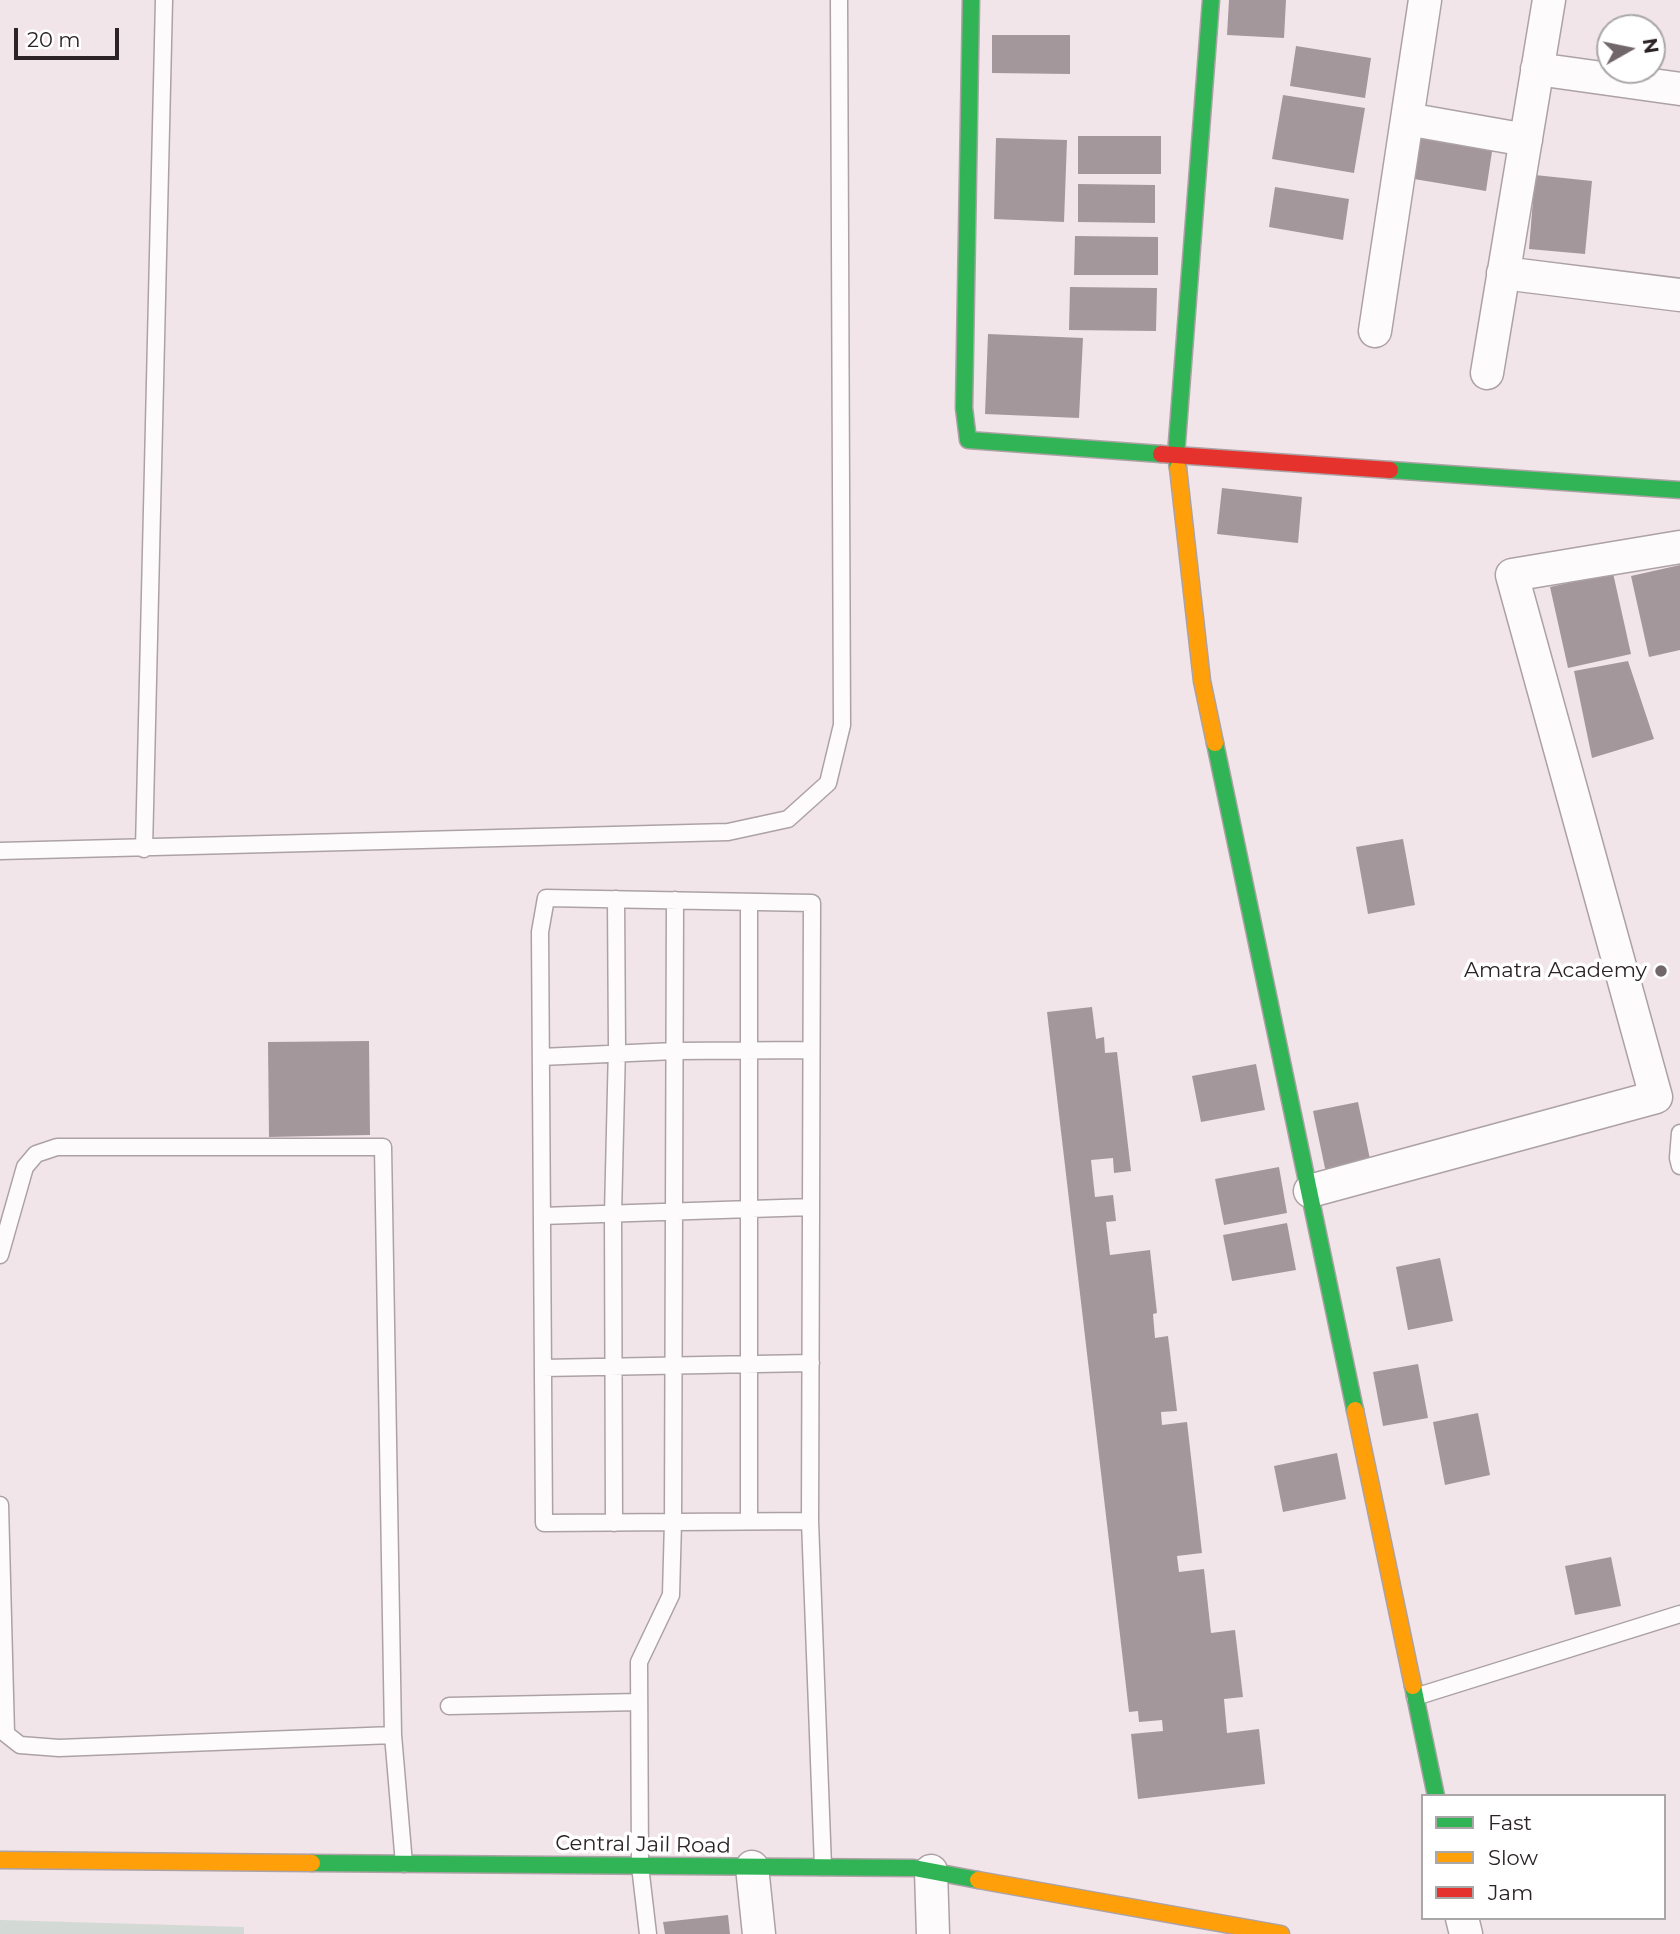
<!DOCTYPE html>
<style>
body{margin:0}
#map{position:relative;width:1680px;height:1934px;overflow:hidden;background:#f2e5e9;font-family:Montserrat,sans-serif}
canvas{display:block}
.legend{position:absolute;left:1421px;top:1794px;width:245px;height:126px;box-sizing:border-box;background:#fff;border:2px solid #aaa7a8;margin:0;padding:9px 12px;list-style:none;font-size:21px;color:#2b2326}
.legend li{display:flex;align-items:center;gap:14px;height:35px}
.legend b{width:35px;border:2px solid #aaa7a8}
.north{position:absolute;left:1596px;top:14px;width:70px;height:70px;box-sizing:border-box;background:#fff;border:2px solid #aaa7a8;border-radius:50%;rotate:81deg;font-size:19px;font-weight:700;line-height:28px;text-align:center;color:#2b2326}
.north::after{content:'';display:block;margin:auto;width:24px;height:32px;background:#71676a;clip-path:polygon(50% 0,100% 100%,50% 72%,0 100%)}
.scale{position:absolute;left:14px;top:28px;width:105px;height:32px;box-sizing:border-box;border:4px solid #2b2326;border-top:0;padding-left:9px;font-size:21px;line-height:24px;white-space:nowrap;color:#2b2326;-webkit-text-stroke:5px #fff;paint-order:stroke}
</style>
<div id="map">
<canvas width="1680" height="1934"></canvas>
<ul class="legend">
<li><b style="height:9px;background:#30b455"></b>Fast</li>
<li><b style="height:9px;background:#ff9f0a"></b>Slow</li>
<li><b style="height:9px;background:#e5322d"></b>Jam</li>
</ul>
<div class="north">N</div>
<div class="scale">20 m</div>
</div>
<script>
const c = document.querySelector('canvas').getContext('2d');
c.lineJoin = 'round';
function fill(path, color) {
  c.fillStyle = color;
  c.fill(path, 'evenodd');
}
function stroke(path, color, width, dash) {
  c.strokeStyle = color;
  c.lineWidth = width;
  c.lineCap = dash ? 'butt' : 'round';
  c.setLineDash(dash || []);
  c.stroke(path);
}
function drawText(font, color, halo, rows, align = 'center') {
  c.font = font + ' Montserrat,sans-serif';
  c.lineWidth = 7;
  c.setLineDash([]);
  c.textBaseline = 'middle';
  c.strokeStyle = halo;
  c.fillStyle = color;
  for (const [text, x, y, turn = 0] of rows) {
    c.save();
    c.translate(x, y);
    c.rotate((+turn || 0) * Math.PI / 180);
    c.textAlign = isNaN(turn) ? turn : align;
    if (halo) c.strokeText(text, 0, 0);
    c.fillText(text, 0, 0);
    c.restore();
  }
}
const green = new Path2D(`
 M0,1920L244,1927V1934H0Z`);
const building = new Path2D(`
 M1229,0H1286L1284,38L1227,35Z
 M992,35H1070V74L992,73Z
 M1296,46L1371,58L1365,98L1290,86Z
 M1283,95L1365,108L1354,173L1272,159Z
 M1422,133L1493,145L1486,191L1414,179Z
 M1078,136H1161V174H1078Z
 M996,138L1067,140L1064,222L994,219Z
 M1535,175L1592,181L1585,254L1529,249Z
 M1078,184L1155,185V223L1078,222Z
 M1275,187L1349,199L1343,240L1269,227Z
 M1075,236L1158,237V275H1074Z
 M1070,287L1157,288L1156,331L1069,330Z
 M988,334L1083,338L1079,418L985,414Z
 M1222,488L1302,497L1298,543L1217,534Z
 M1680,565V650L1649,657L1631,576Z
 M1613,573L1631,654L1568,668L1550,587Z
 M1628,661L1654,739L1592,758L1574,671Z
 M1403,839L1415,905L1368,914L1356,847Z
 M1092,1007L1096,1039L1104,1037L1105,1053L1117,1052L1131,1171L1114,1173L1113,1158L1091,1160L1095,1197L1113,1195L1116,1221L1106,1222L1110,1255L1150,1250L1157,1313L1153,1314L1155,1338L1168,1336L1177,1411L1161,1412L1162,1425L1187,1422L1202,1553L1177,1556L1179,1572L1204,1569L1211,1633L1235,1630L1243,1697L1224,1699L1227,1733L1259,1729L1265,1784L1138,1799L1131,1734L1163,1731L1162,1720L1139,1722L1138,1711L1129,1712L1047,1012Z
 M369,1041L370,1135L269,1137L268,1042Z
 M1256,1064L1265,1110L1201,1122L1192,1076Z
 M1358,1102L1371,1164L1326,1173L1313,1111Z
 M1279,1167L1287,1213L1224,1225L1215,1179Z
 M1287,1223L1296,1270L1232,1281L1223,1235Z
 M1440,1258L1453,1321L1408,1330L1396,1267Z
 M1418,1364L1428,1418L1383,1426L1373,1372Z
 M1478,1413L1490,1475L1445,1485L1433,1422Z
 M1337,1453L1346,1499L1283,1512L1274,1466Z
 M1611,1557L1621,1606L1575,1615L1565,1566Z
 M728,1915L730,1934H665L663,1922Z`);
const lane = new Path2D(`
 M144,849L164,0
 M0,851L728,832L788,819L828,783L842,725L839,0
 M541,1057L675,1051L811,1050
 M1680,1133L1678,1158L1680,1166
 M542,1216L811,1207
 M0,1255L25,1167L36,1154L57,1147H383L393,1735L404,1864
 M543,1368L811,1363
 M0,1505L6,1734L20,1745L59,1748L393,1735
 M749,1521V902
 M810,1521L544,1523L540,932L546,898L812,903L810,1521L823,1867
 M614,1523L613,1214L617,1047L616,899
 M1415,1697L1680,1614
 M449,1706L639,1702
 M648,1934L640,1866L639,1662L671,1595L673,1522L675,900`);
const street = new Path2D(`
 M1537,69L1680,89
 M1407,119L1526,140
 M1503,273L1680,295
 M1375,331L1425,0
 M1487,373L1549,0
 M1310,1191L1656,1097L1512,575L1680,547
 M752,1867L759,1934
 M931,1871L933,1934
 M1462,1918L1466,1934`);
const fast = new Path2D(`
 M971,0L964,408L968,440L1161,454
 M1178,468L1176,455L1211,0
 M1390,470L1680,490
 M1215,743L1355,1410
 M1413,1686L1436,1796
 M312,1863L914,1868L978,1880`);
const slow = new Path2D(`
 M1178,468L1202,681L1215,743
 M1355,1410L1413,1686
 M0,1860L312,1863
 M978,1880L1281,1934`);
const jam = new Path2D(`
 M1161,454L1390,470`);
const markers = [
 [1661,971,7,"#71676a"]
];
const poiNames = [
 ["Amatra Academy",1647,971]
];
const streetNames = [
 ["Central Jail Road",643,1845,1]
];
fill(green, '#d3d9d4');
fill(building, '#a4979b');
stroke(lane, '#aca2a5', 19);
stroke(street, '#aca2a5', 35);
stroke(fast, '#aca2a5', 19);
stroke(slow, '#aca2a5', 19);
stroke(jam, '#aca2a5', 19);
stroke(lane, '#fdfbfc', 16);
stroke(street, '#fdfbfc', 32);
stroke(fast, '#30b455', 16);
stroke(slow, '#ff9f0a', 16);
stroke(jam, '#e5322d', 16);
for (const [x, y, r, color] of markers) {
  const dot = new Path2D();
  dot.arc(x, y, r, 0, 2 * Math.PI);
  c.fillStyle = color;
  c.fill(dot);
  stroke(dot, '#fff', 2.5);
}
drawText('21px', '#2b2326', '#fff', poiNames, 'right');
drawText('21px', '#2b2326', '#fff', streetNames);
</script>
